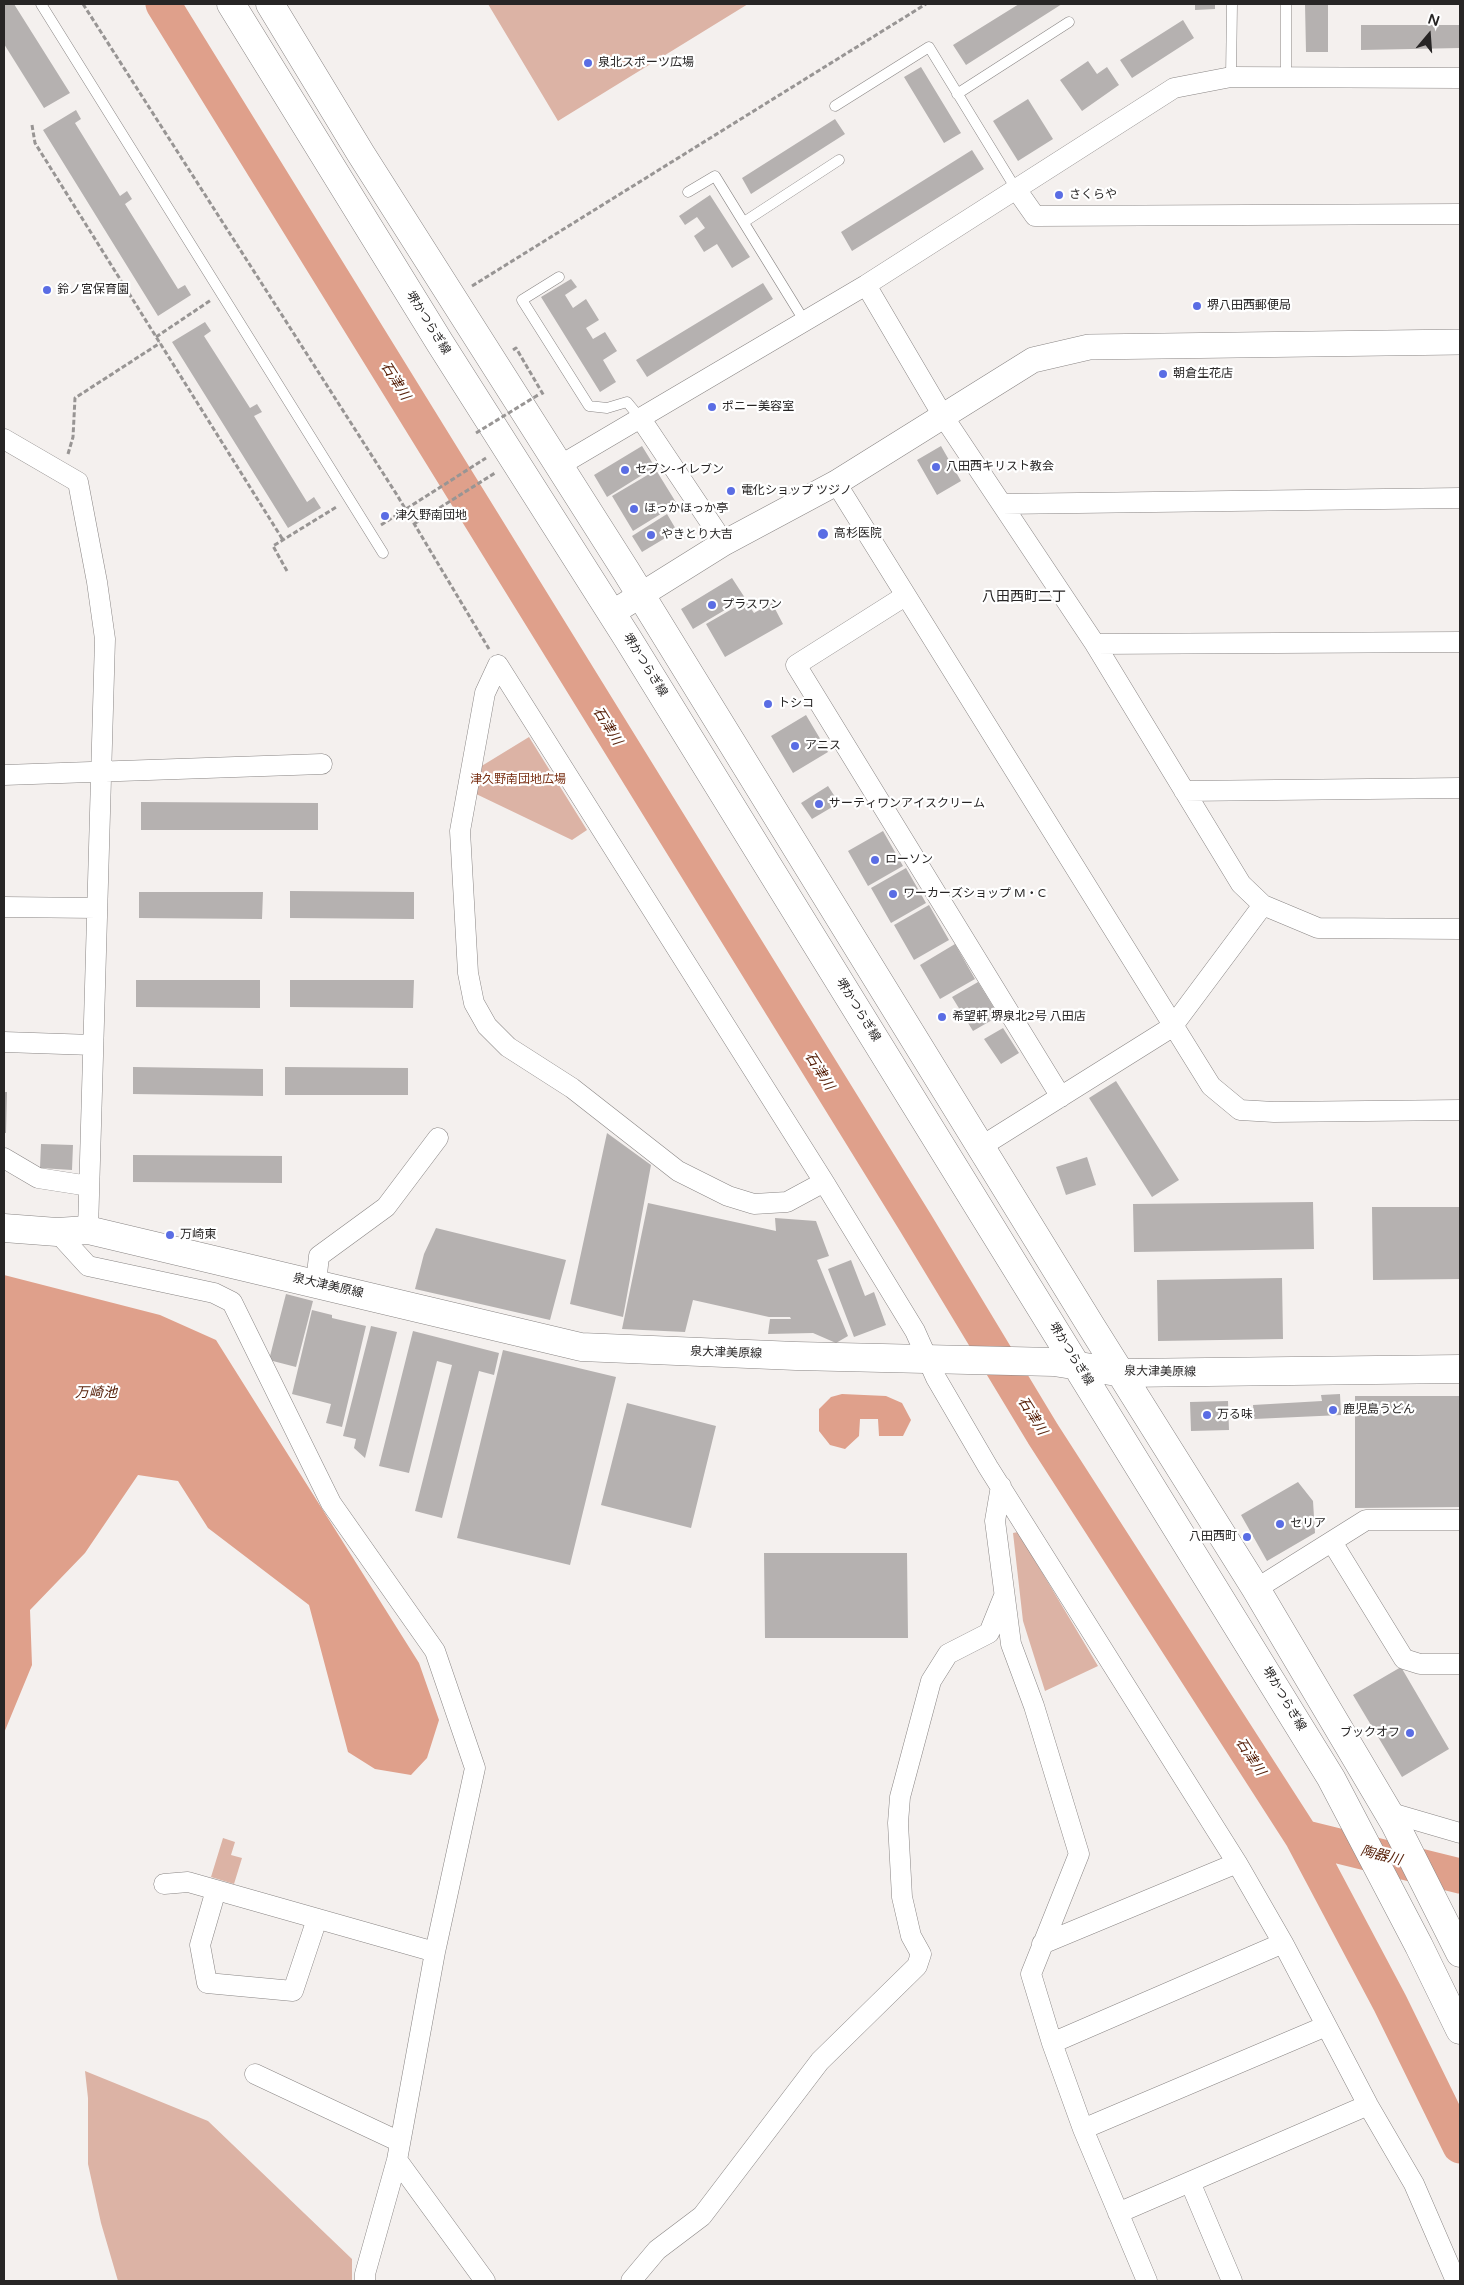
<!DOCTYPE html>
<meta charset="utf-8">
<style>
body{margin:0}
#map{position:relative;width:1464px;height:2285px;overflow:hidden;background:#f4f0ee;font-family:"Varela Round",sans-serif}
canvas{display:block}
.frame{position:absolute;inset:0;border:5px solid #272525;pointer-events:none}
.north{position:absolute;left:1404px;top:10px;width:50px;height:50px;-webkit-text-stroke:4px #fff;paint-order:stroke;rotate:18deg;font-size:14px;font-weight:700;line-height:20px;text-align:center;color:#272525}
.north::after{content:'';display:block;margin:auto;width:18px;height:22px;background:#272525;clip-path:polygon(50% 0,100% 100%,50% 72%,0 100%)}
</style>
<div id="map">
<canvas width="1464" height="2285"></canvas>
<div class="frame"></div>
<div class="north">N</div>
</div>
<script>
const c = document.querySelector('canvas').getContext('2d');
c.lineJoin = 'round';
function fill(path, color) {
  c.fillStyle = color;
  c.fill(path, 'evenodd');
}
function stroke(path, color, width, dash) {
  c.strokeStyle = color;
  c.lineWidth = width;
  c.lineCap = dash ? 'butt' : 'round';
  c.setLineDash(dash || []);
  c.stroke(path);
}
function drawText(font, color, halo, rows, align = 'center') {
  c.font = font + ' "Varela Round","Noto Sans JP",sans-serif';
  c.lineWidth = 4.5;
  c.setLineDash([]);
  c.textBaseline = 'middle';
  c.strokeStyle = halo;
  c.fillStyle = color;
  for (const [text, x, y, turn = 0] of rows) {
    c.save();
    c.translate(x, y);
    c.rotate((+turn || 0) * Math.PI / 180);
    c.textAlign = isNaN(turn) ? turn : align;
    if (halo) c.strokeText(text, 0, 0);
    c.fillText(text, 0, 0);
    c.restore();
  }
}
const green = new Path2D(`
 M488,4H748L558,121Z
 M529,737L587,830L572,840L474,793L480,767Z
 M1018,1532L1098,1666L1045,1691L1023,1621L1013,1533Z
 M223,1838L235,1842L231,1855L242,1858L234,1884L211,1877Z
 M85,2071L208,2121L352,2259V2281H118L101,2223L88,2164V2098Z`);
const water = new Path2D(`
 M4,1275L160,1315L216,1340L419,1663L439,1720L427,1758L411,1775L375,1769L348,1752L309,1605L208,1528L178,1481L138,1475L85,1553L30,1610L32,1665L4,1733Z
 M842,1394L886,1396L902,1403L911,1420L903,1436H879L878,1419H860L859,1436L845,1449L830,1445L819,1431V1409L831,1397Z`);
const river = new Path2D(`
 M163,4L915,1222L1043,1434L1302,1837L1390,2003L1460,2146
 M1302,1837L1460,1876`);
const building = new Path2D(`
 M4,4H14L70,93L44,108L4,44Z
 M1019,4H1062L966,65L953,45Z
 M1195,4H1215V9L1195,10Z
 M1305,4H1328V52H1306Z
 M1183,20L1194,38L1132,78L1120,60Z
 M1361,25H1460V48L1361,50Z
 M1088,61L1097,74L1107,67L1119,85L1082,111L1060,80Z
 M921,67L961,133L944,143L904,77Z
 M1028,99L1053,139L1018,161L993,121Z
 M76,110L81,119L75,123L120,196L127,191L132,199L125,204L178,289L185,285L191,295L158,316L43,130Z
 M835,119L845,134L751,194L742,178Z
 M972,150L984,169L852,251L841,232Z
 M710,195L750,257L732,268L717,244L704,252L694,236L705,228L697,217L685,225L679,216Z
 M571,279L577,287L565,295L573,308L586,299L599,320L586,328L593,339L605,332L617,351L603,360L616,382L600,392L541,297Z
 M763,283L773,299L647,377L636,360Z
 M205,322L211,331L204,336L250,408L257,404L262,412L254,416L307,502L314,497L321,508L288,528L172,342Z
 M642,446L655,467L607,497L594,475Z
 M941,446L961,481L937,495L917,460Z
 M656,470L677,504L633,531L612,496Z
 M667,514L677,531L642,552L632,536Z
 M732,578L745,598L693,629L681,609Z
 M746,601L754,613L772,603L783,624L725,657L706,624Z
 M806,715L828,752L793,773L771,736Z
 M828,786L839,803L812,819L801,803Z
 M141,802L318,803V830H141Z
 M883,831L903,866L868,886L848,851Z
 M906,868L926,903L891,923L871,888Z
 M290,891L414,892V919L290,918Z
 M139,892H263L262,919L139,918Z
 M929,905L949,940L914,960L894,925Z
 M955,944L975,979L940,999L920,965Z
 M136,980H260V1008L136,1007Z
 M290,980H414L413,1008L290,1007Z
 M978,982L999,1016L973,1031L952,997Z
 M1003,1028L1019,1053L1001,1064L984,1039Z
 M133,1067L263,1069V1096L133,1094Z
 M285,1067L408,1068V1095H285Z
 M1116,1081L1179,1180L1152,1197L1089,1098Z
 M4,1092H7L6,1133H4Z
 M607,1133L651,1165L623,1317L570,1304Z
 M41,1144L73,1145L72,1170L40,1168Z
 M133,1155L282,1156V1183L133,1182Z
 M1087,1157L1096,1185L1066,1195L1056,1167Z
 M1313,1202L1314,1249L1134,1252L1133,1204Z
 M648,1203L776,1231L775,1218L816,1221L829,1256L817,1260L848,1336L836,1343L813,1333L768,1334L770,1319H791L790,1317H769L693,1300L685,1332L622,1329Z
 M1372,1207H1460V1279L1373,1280Z
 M436,1228L566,1260L550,1320L415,1289L424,1254Z
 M851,1260L865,1296L874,1292L886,1325L854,1337L828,1269Z
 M1282,1278L1283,1339L1158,1341L1157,1280Z
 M286,1294L313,1301L296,1367L269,1360Z
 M312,1310L332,1315V1318L366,1326L342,1427L326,1423L331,1404L292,1394Z
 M371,1326L397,1332L365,1458L354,1448L356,1439L343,1436Z
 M413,1331L499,1353L494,1375L479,1371L442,1518L415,1511L452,1365L437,1361L409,1473L379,1466Z
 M503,1350L616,1377L570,1565L457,1538Z
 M1340,1394L1341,1415L1254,1419L1253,1405L1322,1401L1321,1395Z
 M1355,1396H1460V1507L1355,1508Z
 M1228,1401L1229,1430L1191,1431L1190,1402Z
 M627,1403L716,1426L691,1528L601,1505Z
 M1298,1482L1313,1501L1315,1533L1267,1561L1241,1515Z
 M764,1553H907L908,1638H765Z
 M1401,1667L1449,1749L1402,1777L1353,1695Z`);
const path = new Path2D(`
 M83,4L397,495L489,649
 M32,125L35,143L283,540
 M472,286L926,4
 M156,337L211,300
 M513,350L516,348L544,396
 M68,454L73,437L75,398L160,343
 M414,524L495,473
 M381,525L486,458
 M287,571L273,546L338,506`);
const service = new Path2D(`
 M41,4L383,553
 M1286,4V76
 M1231,77L1232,4
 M957,94L1069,22
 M835,106L929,47L1016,189
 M688,192L715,176L805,322
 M744,222L839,160
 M559,277L522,300L589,406L607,408L627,402L641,419`);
const minor = new Path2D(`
 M1016,189L1035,216L1460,214
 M866,285L943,416L1095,644L1241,884L1263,905L1318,928L1460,929
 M641,419L724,543
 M4,439L78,482L97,582L105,639L88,1230
 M559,466L866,285L1174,88L1231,77L1460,78
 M836,483L1211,1086L1240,1110L1274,1112L1460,1110
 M1002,504L1460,498
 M905,596L796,665L1061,1097
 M1095,644L1460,642
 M498,665L824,1182L915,1331L936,1378L988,1467L1237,1863L1283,1943L1368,2105L1414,2184L1456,2281
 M498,665L485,693L460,831L468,973L474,1003L487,1026L508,1047L572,1088L678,1171L728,1196L754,1204L787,1202L824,1182
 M4,775L322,764
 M1184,791L1460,788
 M4,907L96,908
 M4,1042L93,1045
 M982,1146L1172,1027L1263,905
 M4,1158L38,1178L89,1186
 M57,1232L88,1266L214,1293L232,1302L331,1503L435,1651L475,1768L435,1952L397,2160L365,2274V2281
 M316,1283L319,1256L386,1207L438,1138
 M1001,1486L995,1521L1011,1644L1034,1706L1079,1854L1031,1974L1052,2043L1083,2129L1147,2281
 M1332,1542L1404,1659L1420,1664H1460
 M1256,1589L1366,1520H1460
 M1388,1812L1460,1833
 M164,1884L188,1882L435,1952
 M216,1890L200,1945L207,1983L293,1991L317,1919
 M1042,1944L1237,1863
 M1052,2043L1283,1943
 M255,2074L400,2142
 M1083,2129L1326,2026
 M397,2160L485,2281
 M1190,2182L1232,2281
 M1118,2213L1368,2105
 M631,2281L657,2250L702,2216L820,2061L917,1966L921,1954L911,1936L902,1897L898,1823L900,1797L931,1681L948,1654L989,1633L1004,1596`);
const tertiary = new Path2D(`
 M612,613L724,543L836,483L1033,360L1089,347L1460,342`);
const primary = new Path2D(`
 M231,4L440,343L628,639L1331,1778L1419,1946L1460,2030
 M270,4L361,154L626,571L1091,1326L1256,1589L1394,1822L1460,1953
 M4,1228L57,1232L88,1230L581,1347L796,1356L1054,1362L1123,1373L1460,1369`);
const pathBridge = new Path2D(`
 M476,433L538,395`);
const markers = [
 [588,63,5,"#5a6de4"],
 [1059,195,5,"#5a6de4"],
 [47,290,5,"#5a6de4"],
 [1197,306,5,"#5a6de4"],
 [1163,374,5,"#5a6de4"],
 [712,407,5,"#5a6de4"],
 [936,467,5,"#5a6de4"],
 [625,470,5,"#5a6de4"],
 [731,491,5,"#5a6de4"],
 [634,509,5,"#5a6de4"],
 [385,516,5,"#5a6de4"],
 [823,534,6,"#5a6de4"],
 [651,535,5,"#5a6de4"],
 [712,605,5,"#5a6de4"],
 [768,704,5,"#5a6de4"],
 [795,746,5,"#5a6de4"],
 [819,804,5,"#5a6de4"],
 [875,860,5,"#5a6de4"],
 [893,894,5,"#5a6de4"],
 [942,1017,5,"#5a6de4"],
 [170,1235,5,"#5a6de4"],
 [1333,1410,5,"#5a6de4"],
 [1207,1415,5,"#5a6de4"],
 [1280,1524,5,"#5a6de4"],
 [1247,1537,5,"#5a6de4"],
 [1410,1733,5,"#5a6de4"]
];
const poiNames = [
 ["泉北スポーツ広場",598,63],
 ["さくらや",1069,195],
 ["鈴ノ宮保育園",57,290],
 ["堺八田西郵便局",1207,306],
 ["朝倉生花店",1173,374],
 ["ポニー美容室",722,407],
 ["八田西キリスト教会",946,467],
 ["セブン-イレブン",635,470],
 ["電化ショップ ツジノ",741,491],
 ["ほっかほっか亭",644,509],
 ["津久野南団地",395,516],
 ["高杉医院",834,534],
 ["やきとり大吉",661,535],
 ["プラスワン",722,605],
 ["トシコ",778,704],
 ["アニス",805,746],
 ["サーティワンアイスクリーム",829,804],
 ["ローソン",885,860],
 ["ワーカーズショップ M・C",903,894],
 ["希望軒 堺泉北2号 八田店",952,1017],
 ["万崎東",180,1235],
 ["鹿児島うどん",1343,1410],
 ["万る味",1217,1415],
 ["セリア",1290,1524],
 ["八田西町",1237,1537,"right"],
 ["ブックオフ",1400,1733,"right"]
];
const streetNames = [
 ["堺かつらぎ線",428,323,58],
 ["堺かつらぎ線",645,665,58],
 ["堺かつらぎ線",858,1010,58],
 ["泉大津美原線",328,1286,13],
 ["泉大津美原線",726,1353,2],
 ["堺かつらぎ線",1071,1354,58],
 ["泉大津美原線",1160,1372,1],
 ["堺かつらぎ線",1284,1699,59]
];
const parkNames = [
 ["津久野南団地広場",518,780]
];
const waterNames = [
 ["石津川",395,381,58],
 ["石津川",607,726,58],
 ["石津川",819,1071,58],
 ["万崎池",96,1393],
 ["石津川",1032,1416,58],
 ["石津川",1250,1757,57],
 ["陶器川",1381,1856,14]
];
const neighbourhoodNames = [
 ["八田西町二丁",1024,597]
];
fill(green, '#dcb3a5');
fill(water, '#dfa08b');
stroke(river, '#dfa08b', 35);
fill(building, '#b5b1b0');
stroke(service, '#898584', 11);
stroke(minor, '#898584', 21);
stroke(tertiary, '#898584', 26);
stroke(primary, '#898584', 29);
stroke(path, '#989594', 3, [5, 2.5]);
stroke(service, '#fff', 10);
stroke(minor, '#fff', 20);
stroke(tertiary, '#fff', 25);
stroke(primary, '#fff', 28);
stroke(pathBridge, '#989594', 3, [5, 2.5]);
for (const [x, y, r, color] of markers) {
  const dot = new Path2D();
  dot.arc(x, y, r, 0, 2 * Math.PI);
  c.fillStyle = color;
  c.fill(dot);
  stroke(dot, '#fff', 2);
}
drawText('12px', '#272525', '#fff', poiNames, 'left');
drawText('12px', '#272525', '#fff', streetNames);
drawText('12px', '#772d10', '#fff', parkNames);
drawText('italic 14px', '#551e07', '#fff', waterNames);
drawText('14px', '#272525', '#fff', neighbourhoodNames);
</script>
